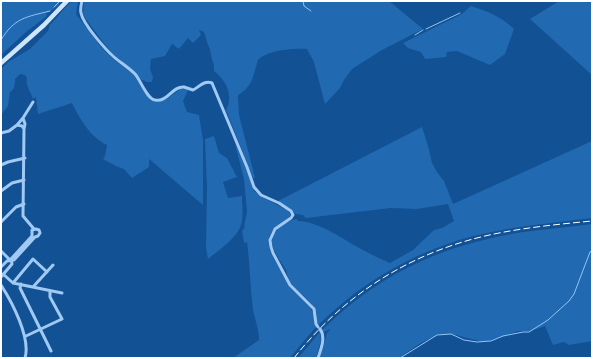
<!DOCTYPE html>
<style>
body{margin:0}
#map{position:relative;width:593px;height:359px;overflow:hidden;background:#125193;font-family:"Work Sans",sans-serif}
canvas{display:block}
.frame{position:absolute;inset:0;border:2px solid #fff;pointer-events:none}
</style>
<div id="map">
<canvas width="593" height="359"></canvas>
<div class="frame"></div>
</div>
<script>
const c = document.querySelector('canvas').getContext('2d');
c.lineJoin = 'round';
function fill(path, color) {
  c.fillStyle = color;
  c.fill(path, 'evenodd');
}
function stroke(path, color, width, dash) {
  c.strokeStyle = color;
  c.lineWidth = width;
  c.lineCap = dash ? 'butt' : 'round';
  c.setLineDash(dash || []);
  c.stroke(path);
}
const green = new Path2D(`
 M1,1H61L58,6L46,14L47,16L26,32L1,55Z
 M71,1H78L76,14L101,47L111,57L133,74L150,100C162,106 170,95 181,89L184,88L188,90L183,101L187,112L199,115L203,140V205L149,159V167L132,178L124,169L116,166L103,159L105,156L107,145C90,137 80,119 72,103L38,114L36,97L33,99C31,92 25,85 27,78L25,75L20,74L15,79C15,84 15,89 10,92L8,106L1,115V69L8,62L30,49L48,31L50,25Z
 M84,1H389L423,29L382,50L352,69L344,80L340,88L325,104L314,62L307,49C294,48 267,50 258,60C253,75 253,87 238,95L239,115L255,178H253L226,110C234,96 226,80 214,71V65L212,60L210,49L208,45L204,32L199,30L201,35L193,43L188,38L179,49L172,44L165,56L151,59L150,69L153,77L152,82H147L140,79L136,74L113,54L103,42L85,18L83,13Z
 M559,1H592V75L530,19Z
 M471,6C487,11 502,17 514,29L505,54L490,65L457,51L447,52L446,57L425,59L421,52L408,48L403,43L462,14Z
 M422,127L428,146L432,163L437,172L444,181L453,204L592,141V218C554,223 515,226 478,235C423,248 370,277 329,315C314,328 302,343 290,358H233L259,340C259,329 255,320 253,310C250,287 250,264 247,242L244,243L242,231L245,227L244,226L247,212L244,179L235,144L243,159L254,191L260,196L287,210L291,215C286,223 275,224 271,233C269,237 268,242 269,246C270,257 291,287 299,296C305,303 312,307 314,316L317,315C313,300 299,294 290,282C288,278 287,274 286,270C279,257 262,240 280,227C286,223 290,220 297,219L298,221C321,222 342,239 361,249C371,254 380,259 390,263L413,250L434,230L442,228L454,221L448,204L417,209L391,208L306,218L303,215L296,214L278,201Z
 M214,136L219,153L227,158L237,177L223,182L228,198L242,196C242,205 244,216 241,225C237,238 218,251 208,259L206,248L207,188L205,139Z
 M592,224V341L569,345L564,342L553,345L545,326L531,331H518L489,341H479L456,335L439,334L419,344L399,358H320L327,333L331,329L323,332L322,330C377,276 436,248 511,234C538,229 565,228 592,224Z
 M320,332L321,340L316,358H298Z`);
const stream = new Path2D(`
 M303,1L304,6L311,11
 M54,7L60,1
 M426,29L460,13
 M415,35L423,30
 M1,40C14,18 26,17 50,11
 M400,358L437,335L451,334L464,340L477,342L491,341L503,336L523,332H529L548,320L569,301L574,294L590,252L592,250`);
const street = new Path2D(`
 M82,1C81,5 80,9 81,13C83,24 105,49 114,57C121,63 129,68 135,74C141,81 147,99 155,100C167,103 172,86 184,87C187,88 190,89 193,90C199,87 204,80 212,83L247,167L254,187L261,195L279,203L291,211L293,215L291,218L275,229L270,240L271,247L273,253L290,285L314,309L316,324L318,327
 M23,118L25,124L24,129
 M17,125L23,118L33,102
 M1,133L9,131L17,125L22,126L24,129L23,216L34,229
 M1,165L8,162L25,158
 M1,191L12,183L24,180
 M1,222L16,207L24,204
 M1,251L11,261
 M1,267L7,261C10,260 12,261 14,260L35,237L38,236L40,233L39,230L36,229L32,230V236L11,259L12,264L1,277
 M3,274L13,283L62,293
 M13,283L33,259L47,272
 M21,284L20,288L51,351
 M1,285C12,302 31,338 25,358
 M33,287L53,265
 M26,336L62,319L50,297V291
 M318,358C321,349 326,337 320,329`);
const secondary = new Path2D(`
 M1,63L44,25L67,1`);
const rail = new Path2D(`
 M294,358C346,292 416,249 499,233C530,227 561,224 592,221`);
fill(green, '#2169b1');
stroke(stream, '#91c5f6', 1);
stroke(street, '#a0c9f3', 3);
stroke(secondary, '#cfe5fc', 4.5);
stroke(rail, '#fff', 1, [7, 3]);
</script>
